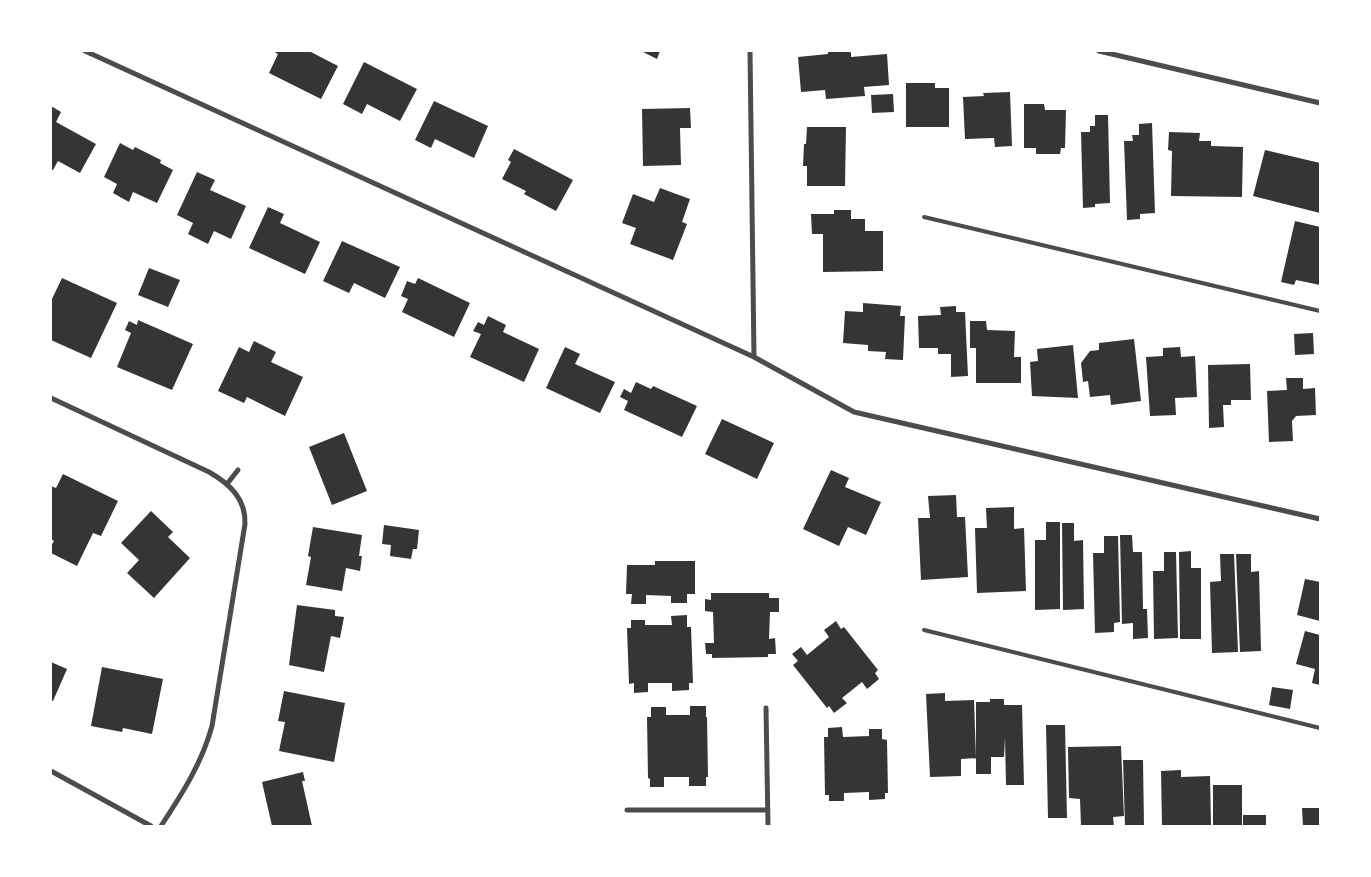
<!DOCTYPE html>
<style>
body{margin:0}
#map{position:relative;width:1371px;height:877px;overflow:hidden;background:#fff;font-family:Cabin,sans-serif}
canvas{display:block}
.frame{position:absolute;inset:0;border:52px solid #fff;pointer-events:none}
</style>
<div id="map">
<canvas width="1371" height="877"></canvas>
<div class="frame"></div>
</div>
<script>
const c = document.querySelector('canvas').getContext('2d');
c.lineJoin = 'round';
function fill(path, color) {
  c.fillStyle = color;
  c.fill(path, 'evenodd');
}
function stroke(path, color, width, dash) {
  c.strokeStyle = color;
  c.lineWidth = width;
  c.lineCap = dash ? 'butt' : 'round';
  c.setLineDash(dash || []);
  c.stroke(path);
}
const building = new Path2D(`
 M273,51H309L338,66L321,99L269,73L278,54Z
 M641,51H660L657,59Z
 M849,51L851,53V57L887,54L889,85L864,87L865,96L826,99L825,90L801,92L798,57L828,54V52Z
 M364,62L417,89L400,121L367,104L362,114L343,104Z
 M906,83H935V88H949V127H906Z
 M1010,92L1012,146L995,147L994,138L965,139L963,97L984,96L983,93Z
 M893,94L894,112L872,113L871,95Z
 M434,101L488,126L474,158L435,139L431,148L415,140Z
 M1024,104H1044L1045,110H1066L1065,148H1061L1060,154H1036V148H1024Z
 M51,106L61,112L56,122L96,144L80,173L58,161L53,170H51Z
 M690,108L691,128H680L681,165L643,166L642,109Z
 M1095,115H1108L1110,203L1095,204V207L1083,208L1081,132H1090V126H1095Z
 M1152,123L1155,213L1140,214V219L1127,220L1124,141H1133L1132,135H1139V124Z
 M807,127H846L845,186H807V166H803L804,144H806Z
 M1169,132L1200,133L1199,141H1211V146L1243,147L1242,197L1171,196L1172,151L1168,150Z
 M120,143L133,150L135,147L161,160L160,163L173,170L157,203L133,192L129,202L113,193L117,184L104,177Z
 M514,149L573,180L556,211L524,194L526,191L502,179L511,162L508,160Z
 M1265,150L1320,163V213L1253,196Z
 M197,172L215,180L210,190L246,206L231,239L214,231L208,244L188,234L193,223L177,215Z
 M660,188L690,199L682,222L687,224L673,260L630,244L636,228L622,223L633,194L654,202Z
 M268,207L284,214L280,223L320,242L305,274L249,248Z
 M834,210H851V219H865V231H883V271L823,272V234H812L811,214H834Z
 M1295,221L1320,227V285L1296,280L1294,285L1281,282Z
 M342,241L400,267L385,298L354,283L349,293L323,281Z
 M149,268L180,280L168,307L138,295Z
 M62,278L117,303L91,358L51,340V301Z
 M418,278L470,303L454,337L402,312L408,299L401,296L407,281L415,284Z
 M863,303L901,306L900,316H905L903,360L885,359L886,352L868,351V345L843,343L845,311L863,312Z
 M956,306V312H965L968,376L951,377V354H938V348H919L918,316L941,315L940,307Z
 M488,316L506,325L503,332L539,349L524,382L470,357L481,334L473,331L478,322L484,325Z
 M138,320L193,344L172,390L117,367L131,333L125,330L129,321L137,325Z
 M970,321H986L987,330L1015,331L1014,357H1021V383H976V348H970Z
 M1313,333L1314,354L1295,355L1294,334Z
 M1134,339L1141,401L1111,405L1110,395L1090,397L1088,381L1083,382L1081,363L1090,351L1099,350V343Z
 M254,341L276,352L271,362L303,377L285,416L247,397L244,403L218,391L239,347L249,352Z
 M1073,345L1078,398L1032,396L1030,362L1038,361L1037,349Z
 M565,347L580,354L575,364L615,382L600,413L546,388Z
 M1180,347L1181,357L1195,356L1197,397L1175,398L1176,415L1150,416L1146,357L1163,356V348Z
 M1250,364L1251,400H1231V405H1223L1224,427L1209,428L1208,365Z
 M1286,378H1303V389L1315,388L1316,415L1296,416L1292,421L1293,441L1269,442L1267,391L1287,390Z
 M636,382L651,389L653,386L697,406L682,437L624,410L628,401L620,397L624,389L631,393Z
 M722,419L774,443L757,479L705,454Z
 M344,433L367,491L332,505L309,447Z
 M831,470L849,478L845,487L881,502L866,535L848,527L839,546L803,529Z
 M63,474L118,501L101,536L93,533L77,566L51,553V546L54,541L51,539V486L56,488Z
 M956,495L957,517H965L968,577L921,580L918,518H930L928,496Z
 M1014,507V529L1024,528L1026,591L977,593L975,528H987L986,508Z
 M151,511L173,532L168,537L190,558L154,598L127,573L139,560L121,543Z
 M1046,522H1060V609L1035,610V540H1046Z
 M1062,523H1074V541L1083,540L1084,609L1063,610Z
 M384,525L419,530L417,549H413L411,559L390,556L391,545L382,544Z
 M313,527L362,535L359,556H362L360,571L346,568L342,591L306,585L311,557L308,556Z
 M1120,535H1132L1133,552H1142L1143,609H1147L1148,638L1133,639V623L1122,624Z
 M1104,536H1118L1120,622L1114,623V632L1095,633L1093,553H1104Z
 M1191,551V568H1201V639H1180L1179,552Z
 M1164,552H1176L1178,638L1154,639L1153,571H1164Z
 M1220,554H1234L1238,652L1212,653L1210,582L1221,581Z
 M1236,554H1251V572L1259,571L1261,651L1240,652Z
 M655,561H695V594H687V603H671V596L646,595V604H631L632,594H626L627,565H655Z
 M1305,579L1320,582V621L1297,615Z
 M711,593H769V598H779V612H770L769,639L775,638L776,654H768V657L712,658V654H706L705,643H714L713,612L705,611V599L711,600Z
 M297,605L335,610V616L344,617L340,638L331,636L324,672L289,665Z
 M687,615V627H691L693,683H689V690L672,691V683H648V692L634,693V683L629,684L627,628H631V620H645V625H672L671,616Z
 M836,621L841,629L844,627L878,670L875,673L879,679L867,689L862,682L842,698L847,703L834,713L829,706L827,708L793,665L798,661L792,654L801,647L807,655L829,637L824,630Z
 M1305,631L1320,635V685L1312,683L1315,669L1296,664Z
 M51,662L67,669L53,701H51Z
 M102,667L163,679L152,734L123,728L122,732L91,726Z
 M1272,687L1293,690L1290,709L1269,705Z
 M284,691L345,703L334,762L279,751L285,722L278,721Z
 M945,693V701L974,700L976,758L961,759V776L930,777L926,694Z
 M990,699H1004V705H1022L1024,785H1006L1005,738L1004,757H991V774H976V702H990Z
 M690,706H706V717H707L708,777H706V786H689V777H664V787H650V779L648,778L647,717H651V707H666V715H690Z
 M1046,725H1065L1067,818H1048Z
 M842,727L843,737L869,736V729H882V739L887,740L888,793H885V799L869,800V792L844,793V801H829V795H825L824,737H828V728Z
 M1121,746L1124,816L1113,817L1114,826H1081L1080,799L1069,798L1068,747Z
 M1123,760H1143L1144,826H1125Z
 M1181,770V777L1210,776L1211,826H1162L1161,771Z
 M303,772L305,781H302L312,826H272L262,782Z
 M1213,785H1242V826H1213Z
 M1302,808H1320V826H1303Z
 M1243,815H1266V826H1243Z`);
const service = new Path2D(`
 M924,217L1320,311
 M924,630L1320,728`);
const minor = new Path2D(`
 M85,51L754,357L854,412L1320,519
 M750,51L754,357
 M1099,51L1320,103
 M51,398L209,472C230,484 246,499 245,524L212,726C202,763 182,794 161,826
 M227,484L238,470
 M766,708L768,826
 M51,771L151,826
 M627,810H767`);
fill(building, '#353535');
stroke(service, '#4c4c4c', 4);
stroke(minor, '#4c4c4c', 5);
</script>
